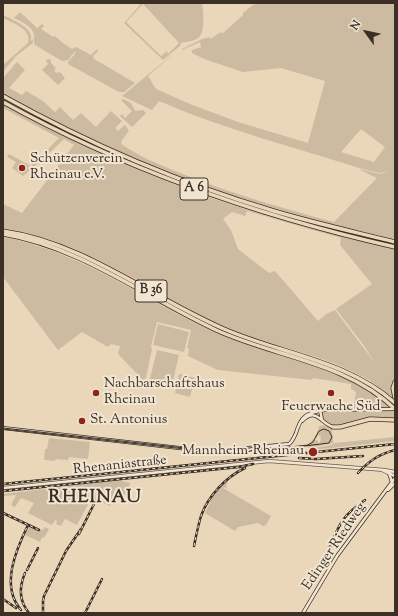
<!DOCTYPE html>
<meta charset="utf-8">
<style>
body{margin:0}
#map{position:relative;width:398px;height:616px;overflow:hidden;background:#ead7ba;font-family:"Sorts Mill Goudy",serif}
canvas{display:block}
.frame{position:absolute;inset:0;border:4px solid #3b2f26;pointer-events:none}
.north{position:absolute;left:346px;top:12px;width:40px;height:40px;-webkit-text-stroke:3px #f1e5d2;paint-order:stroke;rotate:303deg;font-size:11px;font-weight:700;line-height:16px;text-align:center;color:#3b2f26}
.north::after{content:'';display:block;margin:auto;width:14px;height:18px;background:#3b2f26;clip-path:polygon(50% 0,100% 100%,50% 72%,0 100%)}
</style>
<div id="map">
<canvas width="398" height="616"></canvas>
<div class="frame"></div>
<div class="north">N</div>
</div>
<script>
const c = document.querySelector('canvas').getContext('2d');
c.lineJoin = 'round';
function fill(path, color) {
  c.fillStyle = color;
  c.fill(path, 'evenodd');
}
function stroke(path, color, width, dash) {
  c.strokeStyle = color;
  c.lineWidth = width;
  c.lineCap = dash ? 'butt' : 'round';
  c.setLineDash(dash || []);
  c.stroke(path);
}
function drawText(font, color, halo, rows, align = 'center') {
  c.font = font + ' "Sorts Mill Goudy",serif';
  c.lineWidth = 4;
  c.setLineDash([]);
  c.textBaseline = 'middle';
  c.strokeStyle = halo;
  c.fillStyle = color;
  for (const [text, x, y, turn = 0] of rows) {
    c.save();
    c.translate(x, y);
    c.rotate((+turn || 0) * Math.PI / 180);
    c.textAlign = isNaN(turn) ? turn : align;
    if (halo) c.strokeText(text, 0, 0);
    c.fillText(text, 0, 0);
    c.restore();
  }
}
const green = new Path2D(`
 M138,3H202C203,11 206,32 198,38C194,41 185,42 180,43L181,45L163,60L124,23L140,5ZM143,4L179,43L168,54L167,51L161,56L126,22Z
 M259,3H395V239C357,230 318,222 280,210C184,181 91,143 3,94V78L17,62L25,70L9,88L22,95L26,91L43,101L55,112L60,107L73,120L81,113L96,127L111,111L122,121L115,128L118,131L125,125L129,131L122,140L121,144C132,151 144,158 156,163C213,188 274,206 334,222L377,178L358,169L380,174L389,171L380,173L366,170C297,148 226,130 159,101L152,110L122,96L178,50L148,76L156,89L190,104L238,122L308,143L325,81L281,68L243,72L204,59L192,53V50L201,47L200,42L184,49V50L182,49L202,39L210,37V39L221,32L222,34L243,15V13L253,5ZM361,129L385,147L374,162L341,152Z
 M20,12L37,28L42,24L44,26L41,29L53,37L55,36L63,43L72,49L76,47L91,55L97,49L98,51L93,56L94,59L135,83L124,92H119L68,64V62L74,55L76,50L68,60L62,61L35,45C33,41 35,37 33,32C31,26 20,21 14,18Z
 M3,15C11,19 37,29 30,41L33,39V43L16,56L3,72V65L28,43C32,29 13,23 3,18Z
 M47,59L51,60V63L56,68L54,71L57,73L60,72L65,78L58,85L42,70L48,64L46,61Z
 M3,98L58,128L123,157L202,189L280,215C269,215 246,205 234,201C154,175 77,140 3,100Z
 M123,99L131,103L135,111L143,110L146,113L132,127L120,116L122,114L125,118L132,111L121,100Z
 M3,104C84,148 169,186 257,213C302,227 349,238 395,249V379L391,389L393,398C385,393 377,386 369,380C359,374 347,369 336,364C297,349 257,342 219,324C164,298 113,262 56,242C39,236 21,231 3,228V204L22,213L74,145L64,139L63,140L42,160L23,176L12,168L16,162L7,157L9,154L31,166L59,138L3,108ZM247,211L341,238L340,245L372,284L336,309L365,347L375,363L335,310L326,314L318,321L275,271L269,273L238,249L231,230L223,219L232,212L245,216Z
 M3,237C86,253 144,301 218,334C275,358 343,365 390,408H339V403L342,404V405L354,406L356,392L351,389V384L313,378L312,380L218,370L188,356L189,349L187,348L191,330L157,322L151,346L152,349L145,382L118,354L120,346L111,344L108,347L82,332L58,350L3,277Z
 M158,324L189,332L184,352L153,345Z
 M157,350L179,355L171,389L149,383Z
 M179,374L195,378L190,397L175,393Z
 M392,410L395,413V418L374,417L359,420L339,427L331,425L325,422L322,412Z
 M324,425L332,429L333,442L334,443L308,448L307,444L311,442L313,439L318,441L319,444H320L321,437L318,435L316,438H314L319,429L318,428L320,426Z
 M395,437V441L312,450C318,445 328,448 335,443Z
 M49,438L90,442L88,459L69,457L68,460L56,459L55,461L44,460L45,449H47Z
 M118,480L130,483L127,495L115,493L116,486L110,506L92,497L77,525L65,519L61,526L56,524L57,521L55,520L52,525L28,513L34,503L21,498L15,507L11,505L16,495L3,496V494Z
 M228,481L226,486L228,489L224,487L223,488L271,516L266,525L263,526L258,523L238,527L235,531L205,513L213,496L219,489Z
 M29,526L42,530L45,527L49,529L44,538L42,537L40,542L25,535Z`);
const tertiary = new Path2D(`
 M382,470L395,476
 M3,488L269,461L385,470L395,472`);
const secondary = new Path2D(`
 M320,410L322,420
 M302,421C317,407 320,423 333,427
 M3,428L197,450H229L289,444C293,441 294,437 296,433C301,416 306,413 324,410L394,409
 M263,448H271L277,446
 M389,473L392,482
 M388,490L395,483
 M303,613L337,556L395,478`);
const trunk = new Path2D(`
 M3,231C85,243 150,297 224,329C281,354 347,360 395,403
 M3,234C81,247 145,297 216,330C275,357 346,362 395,409
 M395,382L393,388L395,398
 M333,427H340L370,419L395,420`);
const motorway = new Path2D(`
 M3,96C89,144 180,183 274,211C314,223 355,232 395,242
 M3,102C126,170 258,216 395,247`);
const tram = new Path2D(`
 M3,428L203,450H229L259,447L281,448L308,445L313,442L319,431L324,429L329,431L332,437L329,443L280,449L259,448L222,451H203L3,429`);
const rail = new Path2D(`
 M299,458L316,459L363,456
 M358,473C369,461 379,454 395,450
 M3,484L395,444
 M3,491L239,467L253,464
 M3,513L39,530
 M79,534L96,500
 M194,546C196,536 198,526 201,516C208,496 226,477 245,468
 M329,549C340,523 341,517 365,500
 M27,570L38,548
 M25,573C19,587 19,601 29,613
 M3,599L16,608
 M21,610C0,586 16,550 28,525
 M43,613V601L44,596L66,551L81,529
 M85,613L102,579`);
const markers = [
 [22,168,4,"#8f2418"],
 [96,393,4,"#8f2418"],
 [331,393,4,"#8f2418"],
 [82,421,4,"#8f2418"],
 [313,452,5,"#8f2418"]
];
const shields = [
 [194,189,28],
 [151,291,32]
];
const shieldNames = [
 ["A 6",194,189],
 ["B 36",151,291]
];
const poiNames = [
 ["Schützenverein",30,160],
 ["Rheinau e.V.",30,176],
 ["Nachbarschaftshaus",104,385],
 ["Rheinau",104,401],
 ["Feuerwache Süd",331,408,"center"],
 ["St. Antonius",90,421],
 ["Mannheim-Rheinau",304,452,"right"]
];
const streetNames = [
 ["Rhenaniastraße",120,466,-6],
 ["Edinger Riedweg",335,547,-56]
];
const districtNames = [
 ["RHEINAU",95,499]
];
fill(green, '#ccbaa1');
stroke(tertiary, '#67594b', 4);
stroke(secondary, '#3b2f26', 4);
stroke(trunk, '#3b2f26', 5);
stroke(motorway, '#3b2f26', 5);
stroke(tertiary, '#f1e5d2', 2.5);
stroke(secondary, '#f1e5d2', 2.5);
stroke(trunk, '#ead7ba', 3.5);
stroke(motorway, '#ead7ba', 3.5);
stroke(tram, '#3b2f26', 1);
stroke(rail, '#3b2f26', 2.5);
stroke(rail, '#f1e5d2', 1, [3]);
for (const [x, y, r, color] of markers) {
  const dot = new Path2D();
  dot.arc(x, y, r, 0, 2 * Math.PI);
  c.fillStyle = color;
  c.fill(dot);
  stroke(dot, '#f1e5d2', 1.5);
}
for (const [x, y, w] of shields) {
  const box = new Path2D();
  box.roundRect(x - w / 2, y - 11, w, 22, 3);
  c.fillStyle = '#f1e5d2';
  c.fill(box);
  stroke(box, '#3b2f26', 1);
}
drawText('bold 13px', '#3b2f26', null, shieldNames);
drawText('14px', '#3b2f26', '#f1e5d2', poiNames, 'left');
drawText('14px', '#3b2f26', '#f1e5d2', streetNames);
c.letterSpacing = '1px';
drawText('bold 18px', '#3b2f26', '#f1e5d2', districtNames);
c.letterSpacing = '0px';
</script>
